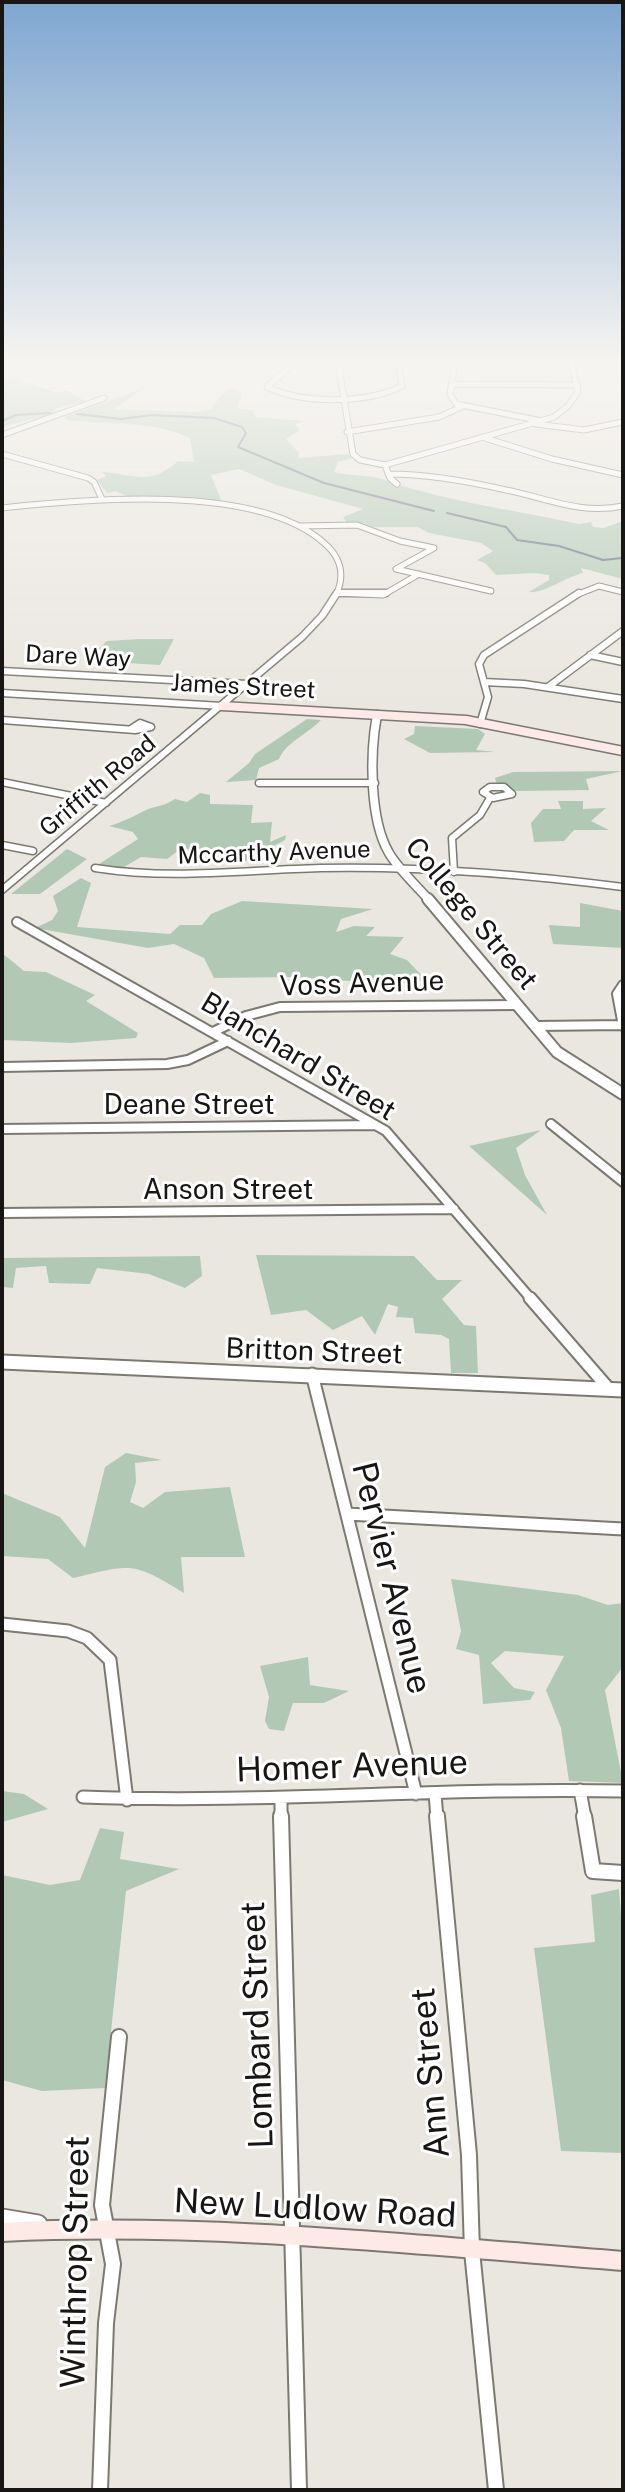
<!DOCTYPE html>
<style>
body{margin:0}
#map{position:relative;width:625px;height:2492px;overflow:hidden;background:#eae7e0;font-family:"Public Sans",sans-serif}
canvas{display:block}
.frame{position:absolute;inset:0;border:4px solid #171614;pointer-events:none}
</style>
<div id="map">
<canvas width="625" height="2492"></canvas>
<div class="frame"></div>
</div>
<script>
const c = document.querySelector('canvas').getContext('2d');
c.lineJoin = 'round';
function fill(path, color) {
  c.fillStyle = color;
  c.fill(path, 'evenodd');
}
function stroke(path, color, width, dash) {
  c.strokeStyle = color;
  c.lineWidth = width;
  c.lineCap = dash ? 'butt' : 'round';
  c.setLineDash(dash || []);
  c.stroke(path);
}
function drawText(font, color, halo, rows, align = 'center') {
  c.font = font + ' "Public Sans",sans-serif';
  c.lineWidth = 6;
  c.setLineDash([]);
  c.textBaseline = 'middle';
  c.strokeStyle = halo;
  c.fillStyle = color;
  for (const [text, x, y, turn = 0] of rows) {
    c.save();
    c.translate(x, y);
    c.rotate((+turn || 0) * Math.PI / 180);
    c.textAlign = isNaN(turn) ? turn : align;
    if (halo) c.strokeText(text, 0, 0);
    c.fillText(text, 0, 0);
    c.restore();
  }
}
const green = new Path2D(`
 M2,379L18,380L57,393L66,390L85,401L55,409L56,412L50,415L2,427Z
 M144,388L114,409L195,412L211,409L223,393L232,388L242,393L237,408L253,410L255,417L304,421L295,424L300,430L286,439L299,453L298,458L348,454L352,458L338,462L334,472C348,476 372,475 382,479C442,501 515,510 579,524L591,522L593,527L603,528L623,521V579L581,568L583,573C566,577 543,594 529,592L549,580V575L534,573L496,575L485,563L477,560L493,551L481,543L429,533L418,527H372L364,523H347L343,517L363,509L276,485L239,469L211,475L222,502L126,496L116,491L107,493L97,480L106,476L102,472C135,474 149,487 178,461L194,462L190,438C152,420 107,425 66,420L64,417Z
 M139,639H174L160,665L92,661L94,653L107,641Z
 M307,719L321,720C308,734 286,742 279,759L259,768L256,780L226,782L249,763L255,754Z
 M415,726L478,729L485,734L476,750L495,752L430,753L404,739L414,734Z
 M623,771L586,779L589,790L517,791L497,785L495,778L513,772Z
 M200,793L210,795V804L253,805L251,823L272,822L270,842L286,835L285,840L246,861L228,860L229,852H201L182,848L167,859L141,857L119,870L99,864L138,839L133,832L109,826C123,822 134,816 146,810C157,805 161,808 175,799L187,802Z
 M558,801H583V809L606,808L591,821L609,830H574L564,841L534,842L531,823L543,809H561Z
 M67,849L87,859L40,894H11Z
 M81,878L91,883L77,927L170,934L180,925H202L211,914L242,901L373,909L341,919L336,932L354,926L375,927L366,936L404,937L390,954L407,960L427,981L392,984L293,977L214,978L204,958L174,944L148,948L35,928L52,920L58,911L53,896Z
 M580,903L623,911V948L553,944L549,925L580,927Z
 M2,953L24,971L46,972L95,995L86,1001L138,1033L136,1038L71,1043L2,1040Z
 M541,1130L516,1148L525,1175L547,1215L469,1146Z
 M256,1255L414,1256L437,1280H462L442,1299L464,1325L476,1326L478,1373H451L449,1339L441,1335L415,1333L413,1318L396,1317L398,1307L388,1304L375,1335L362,1316L333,1330L306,1310L271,1315Z
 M200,1256L202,1276L185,1288L149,1274L97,1268L90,1284L49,1283L46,1266L16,1268L13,1288L2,1287V1258Z
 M126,1453L162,1460L135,1463L136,1482L130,1502L143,1508L165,1492L230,1487L245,1557H181L184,1593C132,1561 132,1564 73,1578L48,1559L2,1556V1493L60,1517L85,1548L105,1467Z
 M451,1579L578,1595L608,1605L623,1603V1667L605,1690L623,1783L569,1781L561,1728L546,1690L564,1656L505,1651L491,1663L514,1688L535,1692L530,1700L483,1704L479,1655L456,1649L461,1631Z
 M308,1657L310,1685L349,1691L324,1703H293L284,1731L269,1729L265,1721L269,1697L260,1666Z
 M2,1791L24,1794L48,1809L2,1822Z
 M100,1828L124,1832L120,1859L179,1869L126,1891L105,2088L42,2091L2,2080V1875L50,1885L80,1880Z
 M619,1889L623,1944V2153L561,2151L534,1948L595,1942L591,1895Z`);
const stream = new Path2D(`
 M77,414L121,419L151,415L214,418L242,427L246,433L238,447L324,483L434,511
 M2,421L16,415L51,413
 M447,513L506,527L517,540L559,546L603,560L623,558`);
const minorFar4 = new Path2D(`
 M338,362L353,454L360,460L385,465L390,478L397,484
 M398,362L402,386C366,404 303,404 267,387L298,360L623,362
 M455,362L450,394L456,404L542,421
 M453,384L578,385
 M536,424L584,430L623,422
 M347,432L439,417L461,407
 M2,435L104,398
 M485,438L552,459L623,475
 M2,454L88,478L94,482L102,499
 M385,465L554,417L568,406L578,392L571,362
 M388,474C428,474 467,481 506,490C547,498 581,515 623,506
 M2,508C86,499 255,483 323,542C340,556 346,574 336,595
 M299,526L357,525L400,541L434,548L396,569L491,591
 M337,593L383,595L419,574
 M576,595L599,586L623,592`);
const minorFar3 = new Path2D(`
 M338,593H386
 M590,655L623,662
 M2,671L247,684
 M484,682L524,684L623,699
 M548,687L623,631
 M2,693L222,706
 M2,720L135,730L151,727L140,723L131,729
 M480,724L488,697L479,664L484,655L579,593
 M2,782L106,803
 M259,783H375
 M490,787H504L512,794L493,798L483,792Z
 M2,845L33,851
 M95,868C171,880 244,870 320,868C421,866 523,874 623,887
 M454,872L452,838L480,815L490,798
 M2,890L302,637L322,616L337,593`);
const minorFar2 = new Path2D(`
 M17,922L386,1131L532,1300
 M623,985L617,994L623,1026
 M536,1026L623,1025
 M213,1032L246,1016L280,1007L517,1005
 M2,1067L167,1064L188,1060L228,1041
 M551,1124L623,1182
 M2,1129L375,1125
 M2,1213L454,1209`);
const minorFar1 = new Path2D(`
 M530,1298L609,1389
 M312,1374L416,1794
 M347,1514L623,1529
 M2,1624L68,1631L87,1638L110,1660L127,1800
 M580,1790L585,1818
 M435,1794L437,1818
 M83,1797C263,1804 443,1787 623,1791
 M281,1799V1818`);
const minor = new Path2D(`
 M281,1816L299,2490
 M437,1816L469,2155L472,2251L496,2490
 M584,1816L593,1871L623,1873
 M100,2490L106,2323L113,2264L102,2205L119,2037`);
const tertiaryFar3 = new Path2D(`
 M377,715C370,752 369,819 389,853C399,870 417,886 430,901`);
const tertiaryFar2 = new Path2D(`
 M428,899L557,1052L623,1094`);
const tertiaryFar1 = new Path2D(`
 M2,1362L623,1390`);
const tertiary = new Path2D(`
 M2,2218L38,2224`);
const secondaryFar1 = new Path2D(`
 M222,706L466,720L623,751`);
const secondary = new Path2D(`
 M2,2232C209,2222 417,2245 623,2261`);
const farStreetnames = [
 ["Dare Way",78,657,3],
 ["James Street",243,687,3],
 ["Griffith Road",98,786,-40],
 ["Mccarthy Avenue",274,853,-2]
];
const streetNames = [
 ["College Street",471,914,50],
 ["Voss Avenue",362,984,-2],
 ["Blanchard Street",298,1057,31],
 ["Deane Street",189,1105],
 ["Anson Street",228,1190],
 ["Britton Street",314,1352,2]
];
const nearStreetnames = [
 ["Pervier Avenue",391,1578,76],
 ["Homer Avenue",352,1767,-2],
 ["Lombard Street",258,2025,-92],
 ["Ann Street",431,2073,-95],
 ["New Ludlow Road",315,2209,3],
 ["Winthrop Street",76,2262,-89]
];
fill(green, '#b1c9b4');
stroke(stream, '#606c80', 2);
stroke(minorFar4, '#7c7972', 7);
stroke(minorFar3, '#7c7972', 9);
stroke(minorFar2, '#7c7972', 12);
stroke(minorFar1, '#7c7972', 15);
stroke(minor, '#7c7972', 18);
stroke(tertiaryFar3, '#7c7972', 11);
stroke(tertiaryFar2, '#7c7972', 14);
stroke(tertiaryFar1, '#7c7972', 17);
stroke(tertiary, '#7c7972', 21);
stroke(secondaryFar1, '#7c7972', 11);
stroke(secondary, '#7c7972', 22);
stroke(minorFar4, '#fff', 5);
stroke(minorFar3, '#fff', 6);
stroke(minorFar2, '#fff', 8);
stroke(minorFar1, '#fff', 11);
stroke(minor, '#fff', 14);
stroke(tertiaryFar3, '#fff', 8);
stroke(tertiaryFar2, '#fff', 10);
stroke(tertiaryFar1, '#fff', 13);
stroke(tertiary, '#fff', 17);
stroke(secondaryFar1, '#fdeae6', 8);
stroke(secondary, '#fdeae6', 18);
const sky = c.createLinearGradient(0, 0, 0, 708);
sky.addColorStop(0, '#7ea6d1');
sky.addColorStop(0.51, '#f6f4f1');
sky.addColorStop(1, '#f6f4f100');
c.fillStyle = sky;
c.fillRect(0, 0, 625, 708);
drawText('24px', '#171614', '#fff', farStreetnames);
drawText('28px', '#171614', '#fff', streetNames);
drawText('34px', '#171614', '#fff', nearStreetnames);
</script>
